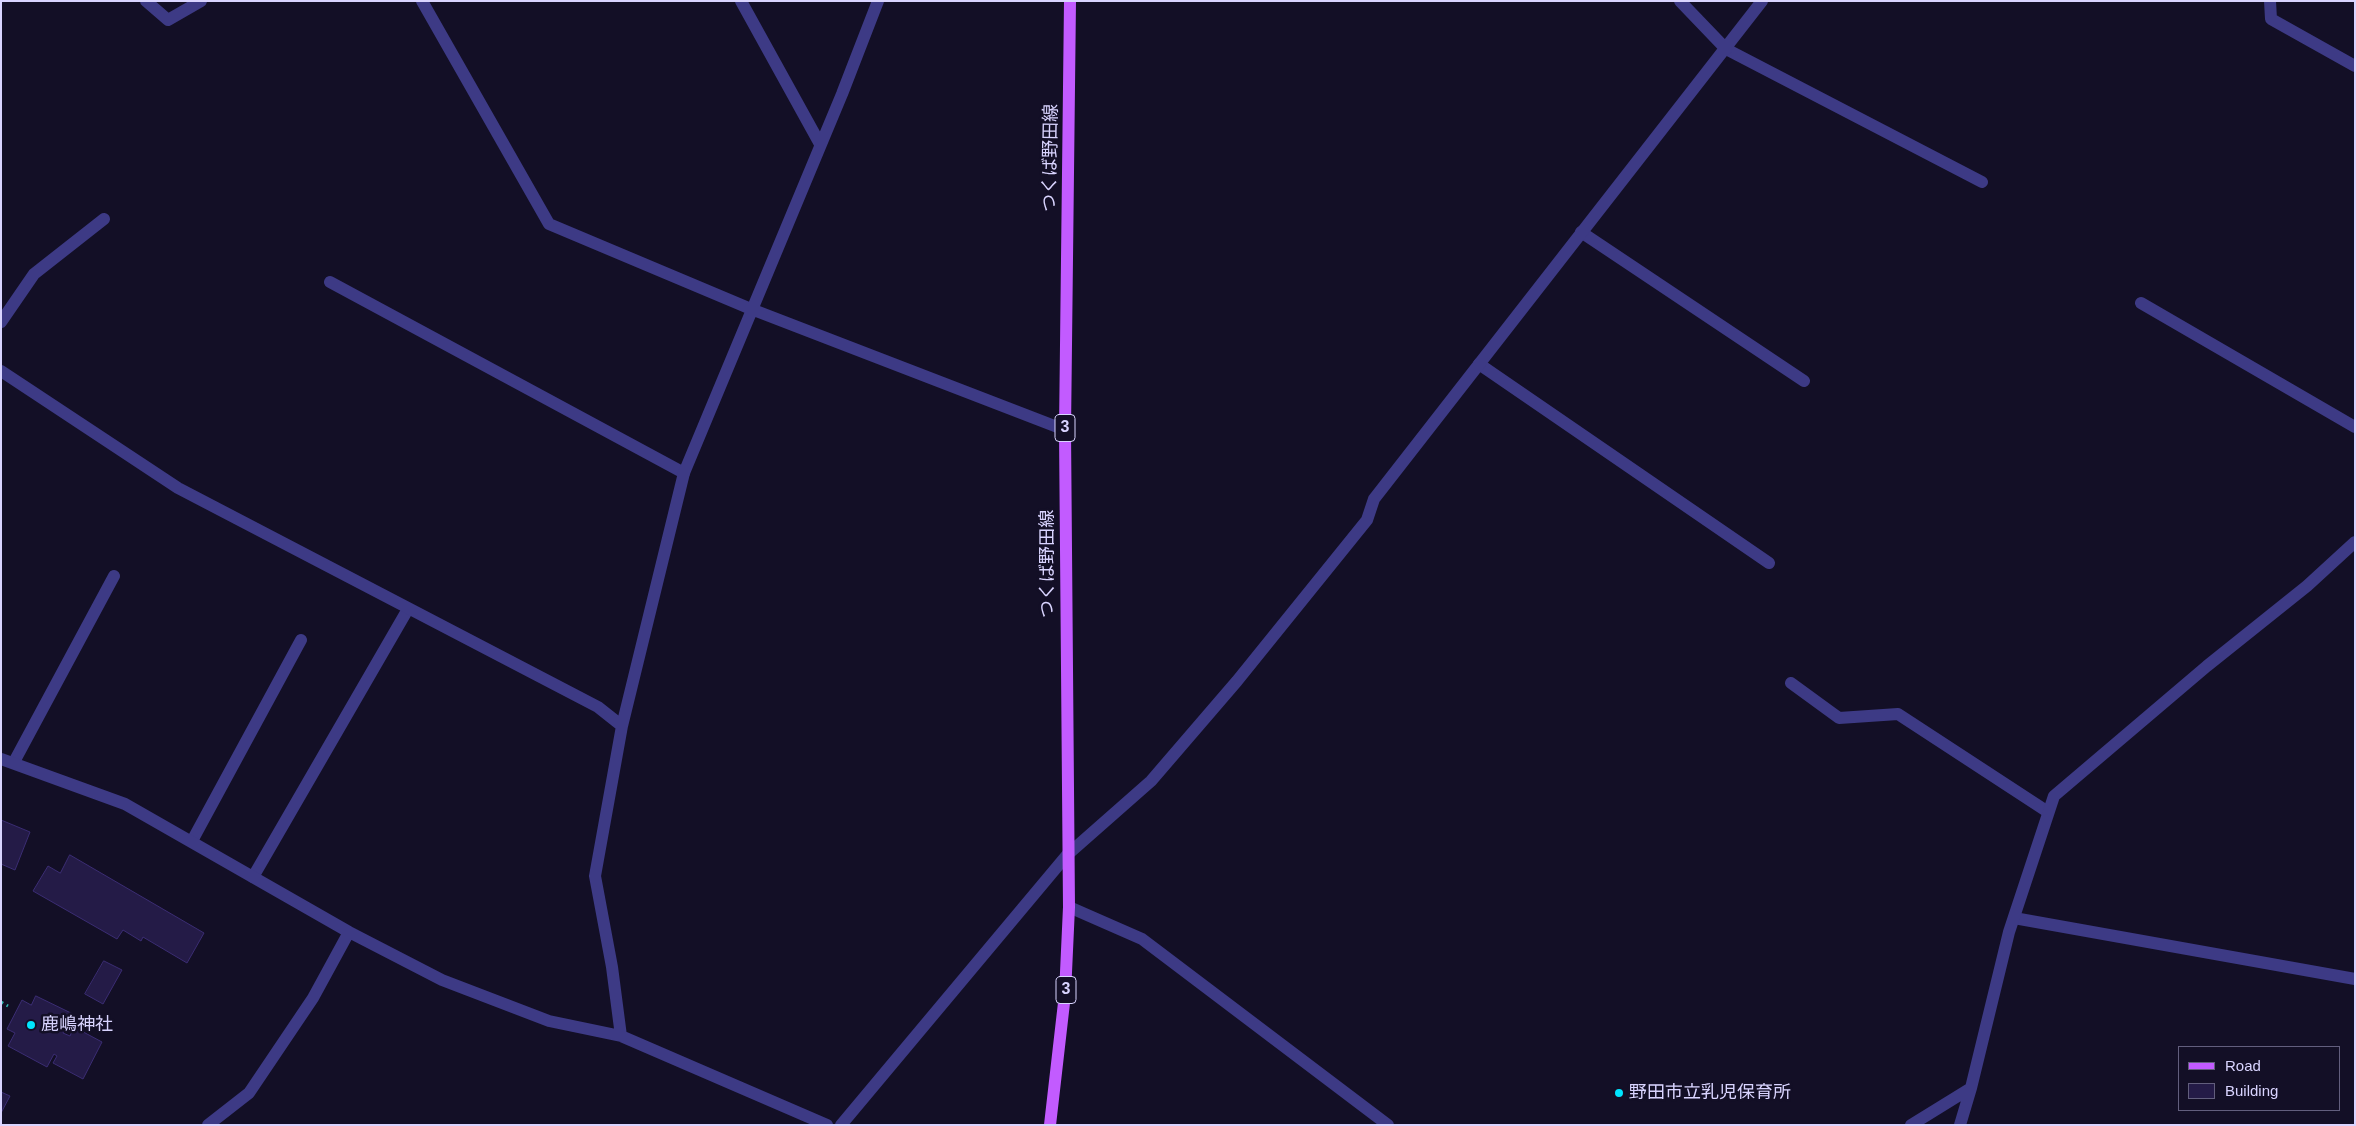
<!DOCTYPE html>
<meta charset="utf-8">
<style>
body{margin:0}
#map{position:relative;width:2356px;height:1126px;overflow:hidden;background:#130f26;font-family:Arial,sans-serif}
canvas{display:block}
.frame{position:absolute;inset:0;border:2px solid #d9d4ff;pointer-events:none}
.legend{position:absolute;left:2178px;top:1046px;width:162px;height:65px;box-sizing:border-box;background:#130f26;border:1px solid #625e7d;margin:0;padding:6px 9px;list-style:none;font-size:15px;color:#d9d4ff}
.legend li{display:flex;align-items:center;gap:10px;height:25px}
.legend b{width:25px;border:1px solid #625e7d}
</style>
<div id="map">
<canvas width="2356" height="1126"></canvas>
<div class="frame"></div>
<ul class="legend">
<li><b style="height:6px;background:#c25bff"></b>Road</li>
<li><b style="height:14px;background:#241b47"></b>Building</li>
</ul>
</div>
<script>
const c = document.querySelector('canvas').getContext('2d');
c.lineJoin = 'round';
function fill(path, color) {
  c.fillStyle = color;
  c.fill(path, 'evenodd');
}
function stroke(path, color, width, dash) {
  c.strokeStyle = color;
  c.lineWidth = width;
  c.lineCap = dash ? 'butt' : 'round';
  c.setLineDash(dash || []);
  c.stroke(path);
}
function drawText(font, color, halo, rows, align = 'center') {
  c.font = font + ' Arial,"Noto Sans JP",sans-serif';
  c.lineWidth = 5;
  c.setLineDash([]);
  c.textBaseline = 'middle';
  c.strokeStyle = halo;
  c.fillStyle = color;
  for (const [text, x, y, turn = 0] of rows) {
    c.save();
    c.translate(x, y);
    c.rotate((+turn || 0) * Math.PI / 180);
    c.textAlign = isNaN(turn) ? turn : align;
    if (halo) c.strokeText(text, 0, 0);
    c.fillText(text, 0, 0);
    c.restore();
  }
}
const building = new Path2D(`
 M1,820L30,832L15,870L1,864Z
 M70,855L204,933L187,963L143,937L141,941L123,930L117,939L33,891L48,866L60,873Z
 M104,961L122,970L103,1004L85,994Z
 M36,996L73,1014L63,1033L70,1036L74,1027L102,1042L83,1079L53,1063L57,1056L54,1054L47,1067L8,1046L15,1033L7,1029L22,1000L31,1005Z
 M1,1092L10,1096L1,1113Z`);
const path = new Path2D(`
 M1,1002L8,1006`);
const lane = new Path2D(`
 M2270,1L2271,19L2355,66
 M1726,49L1982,182
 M1581,232L1804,381
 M330,282L684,473
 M2141,303L2355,427
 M1479,364L1769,563
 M1791,683L1839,718L1898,714L2048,812
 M14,762L114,576
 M192,841L301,640
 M253,877L408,609
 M2014,918L2355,979`);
const street = new Path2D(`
 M146,1L168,20L201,1
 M422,1L549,224L751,309L1065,430
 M741,1L820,144
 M1680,1L1726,49
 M1,322L34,274L104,219
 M1,371L178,488L598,707L622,726
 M1,759L125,804L349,932L442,980L549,1021L621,1036L827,1125
 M1069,907L1142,939L1388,1125
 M621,1036L612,967L595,876L622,726L684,473L842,94L878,1
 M208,1125L249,1093L313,998L349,932
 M841,1125L1067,855L1151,781L1237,681L1367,520L1374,499L1762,1
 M1911,1125L1971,1088
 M1960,1125L1971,1088L2009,932L2054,796L2207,666L2307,586L2355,542`);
const primary = new Path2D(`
 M1050,1125L1065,994L1069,907L1065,430L1070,1`);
const markers = [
 [31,1025,5,"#00e5ff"],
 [1619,1093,5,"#00e5ff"]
];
const shields = [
 [1065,428,20],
 [1066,990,20]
];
const shieldNames = [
 ["3",1065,428],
 ["3",1066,990]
];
const streetNames = [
 ["つくば野田線",1051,158,-89],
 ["つくば野田線",1048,564,-90]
];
const poiNames = [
 ["鹿嶋神社",41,1025],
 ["野田市立乳児保育所",1629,1093]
];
fill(building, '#241b47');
stroke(building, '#3b2d73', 1);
stroke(path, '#2fb8b0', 3, [2.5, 4]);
stroke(lane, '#3d3a85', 12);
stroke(street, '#3d3a85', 12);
stroke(primary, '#c25bff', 12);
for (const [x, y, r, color] of markers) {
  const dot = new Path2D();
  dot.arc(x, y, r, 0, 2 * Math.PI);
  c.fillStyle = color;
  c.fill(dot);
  stroke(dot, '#130f26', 2);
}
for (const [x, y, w] of shields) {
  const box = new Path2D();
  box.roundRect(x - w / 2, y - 13.5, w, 27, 4);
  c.fillStyle = '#130f26';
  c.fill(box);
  stroke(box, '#d9d4ff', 1);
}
drawText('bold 16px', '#d9d4ff', null, shieldNames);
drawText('18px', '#d9d4ff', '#130f26', streetNames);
drawText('18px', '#d9d4ff', '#130f26', poiNames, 'left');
</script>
